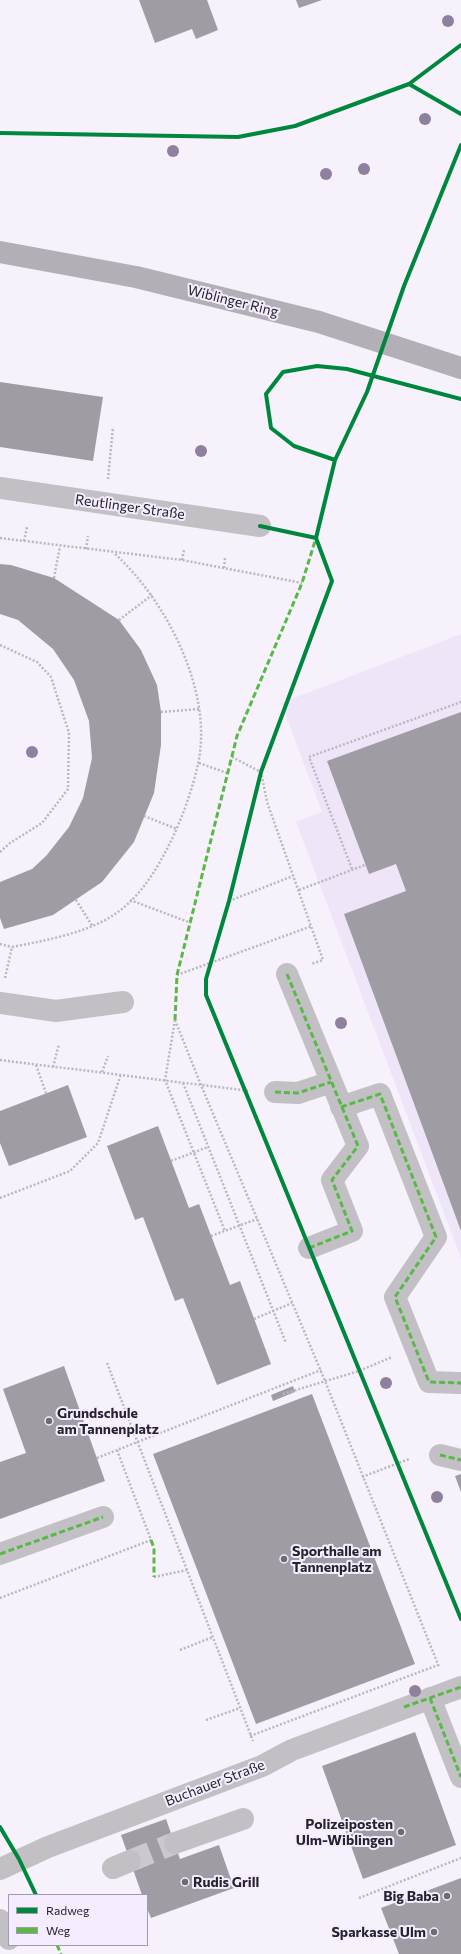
<!DOCTYPE html>
<meta charset="utf-8">
<style>
body{margin:0}
#map{position:relative;width:461px;height:1954px;overflow:hidden;background:#f6f1fb;font-family:Commissioner,sans-serif}
canvas{display:block}
.legend{position:absolute;left:8px;top:1894px;width:140px;height:52px;box-sizing:border-box;background:#f5edff;border:1px solid #a29caa;margin:0;padding:5px 7px;list-style:none;font-size:12px;color:#26232b}
.legend li{display:flex;align-items:center;gap:8px;height:20px}
.legend b{width:20px;border:1px solid #a29caa}
</style>
<div id="map">
<canvas width="461" height="1954"></canvas>
<ul class="legend">
<li><b style="height:5px;background:#00873e"></b>Radweg</li>
<li><b style="height:5px;background:#58b947"></b>Weg</li>
</ul>
</div>
<script>
const c = document.querySelector('canvas').getContext('2d');
c.lineJoin = 'round';
function fill(path, color) {
  c.fillStyle = color;
  c.fill(path, 'evenodd');
}
function stroke(path, color, width, dash) {
  c.strokeStyle = color;
  c.lineWidth = width;
  c.lineCap = dash ? 'butt' : 'round';
  c.setLineDash(dash || []);
  c.stroke(path);
}
function drawText(font, color, halo, rows, align = 'center') {
  c.font = font + ' Commissioner,sans-serif';
  c.lineWidth = 4;
  c.setLineDash([]);
  c.textBaseline = 'middle';
  c.strokeStyle = halo;
  c.fillStyle = color;
  for (const [text, x, y, turn = 0] of rows) {
    c.save();
    c.translate(x, y);
    c.rotate((+turn || 0) * Math.PI / 180);
    c.textAlign = isNaN(turn) ? turn : align;
    if (halo) c.strokeText(text, 0, 0);
    c.fillText(text, 0, 0);
    c.restore();
  }
}
const built = new Path2D(`
 M461,634V1258L296,822L322,812L281,703Z`);
const building = new Path2D(`
 M139,0H207L218,30L196,39L192,29L155,43Z
 M296,0H322L299,8Z
 M0,382L103,397L93,461L0,447Z
 M0,564L11,565L54,578L119,620L141,650L157,685L161,712V745L154,793L134,842L102,882L53,915L4,929L0,918V882L32,869L46,856L69,827L83,798L92,758L89,721L74,680L53,649L18,620L0,614Z
 M461,712V1231L344,914L406,891L396,864L369,874L327,761Z
 M68,1085L87,1137L9,1166L0,1143V1111Z
 M158,1126L189,1208L199,1204L230,1285L240,1281L271,1364L217,1385L183,1298L175,1301L143,1217L135,1220L107,1146Z
 M64,1366L105,1481L0,1519V1462L26,1453L3,1389Z
 M293,1386L295,1392L273,1401L271,1395Z
 M312,1394L415,1664L256,1724L153,1454Z
 M461,1474V1492L455,1476Z
 M415,1732L456,1845L363,1879L322,1766Z
 M166,1819L180,1859L219,1845L234,1888L151,1918L147,1908V1895H142L121,1835Z
 M461,1878V1954H399L381,1908Z`);
const minorTunnel = new Path2D(`
 M130,1861L175,1843`);
const path = new Path2D(`
 M108,479L113,427
 M0,538L182,560L302,583
 M24,541L27,527
 M86,549L88,536
 M182,560L184,550
 M224,568L225,558
 M54,578L60,546
 M119,620L152,595
 M0,645L37,662L51,677L69,733L68,789L42,823L10,843L0,852
 M161,712L199,709
 M232,757L261,772L267,802L323,960L311,964
 M199,763L227,773
 M144,816L177,829
 M352,869L309,757L461,702
 M299,890L365,865
 M76,900L93,927
 M130,900L191,923
 M229,901L293,876
 M0,944L12,947
 M177,975L312,926
 M5,978L12,947C43,941 86,933 112,916C139,899 156,871 170,843C181,821 193,788 198,764C214,692 166,600 114,553
 M175,1020L201,1085L325,1381L439,1667
 M175,1020L165,1080L225,1231
 M0,1060L250,1091
 M36,1065L46,1093
 M53,1067L59,1044
 M102,1072L108,1056
 M183,1083L286,1343
 M171,1161L208,1147
 M0,1198L70,1171L98,1143L121,1074
 M211,1236L257,1219
 M254,1319L292,1303
 M107,1363L253,1741
 M283,1394L359,1371L392,1357
 M97,1458L117,1450
 M362,1477L409,1459
 M154,1577L187,1570
 M0,1598L151,1540L117,1450L321,1370
 M180,1650L213,1637
 M206,1720L240,1708
 M250,1736L438,1665
 M359,1898L461,1858`);
const minor = new Path2D(`
 M0,488L260,526
 M287,974L358,1146L332,1180L352,1231L309,1248
 M0,1003L56,1011L123,1002
 M275,1092L298,1093L331,1082
 M341,1107L380,1094L436,1237L395,1297L429,1382L461,1383
 M440,1455L461,1460
 M0,1554L103,1517
 M430,1698L461,1777
 M175,1843L243,1819
 M113,1868L130,1861
 M0,1869L48,1847L262,1766L292,1750L461,1687
 M0,1920L9,1939`);
const major = new Path2D(`
 M0,252L136,277L319,322L461,368`);
const quiet = new Path2D(`
 M287,974L358,1146L332,1180L352,1231L309,1248
 M175,1020L177,975L237,736L302,583L316,538
 M275,1092L298,1093L331,1082
 M341,1107L380,1094L436,1237L395,1297L429,1382L461,1383
 M440,1455L461,1460
 M151,1540L154,1548V1577
 M0,1554L103,1517
 M430,1698L461,1777
 M404,1707L461,1687
 M57,1945L61,1954`);
const cycleway = new Path2D(`
 M409,84L461,45
 M0,133L238,137L295,126L409,84L461,114
 M461,145L404,286L367,392L335,460L316,538L332,581L261,772L229,901L206,979V995L461,1619
 M335,460L294,446L271,428L266,394L283,372L317,366L347,369L461,399
 M260,526L316,538
 M0,1827L19,1859L36,1895`);
const trees = [
 [448,21],
 [425,119],
 [173,151],
 [364,169],
 [326,174],
 [201,451],
 [32,752],
 [341,1023],
 [386,1383],
 [437,1497],
 [415,1691]
];
const markers = [
 [49,1421,4,"#6f6b74"],
 [284,1559,4,"#6f6b74"],
 [401,1832,4,"#6f6b74"],
 [185,1882,4,"#6f6b74"],
 [447,1896,4,"#6f6b74"],
 [434,1932,4,"#6f6b74"]
];
const streetNames = [
 ["Wiblinger Ring",233,301,14],
 ["Reutlinger Straße",130,507,8],
 ["Buchauer Straße",215,1783,-21]
];
const poiNames = [
 ["Grundschule",57,1413],
 ["am Tannenplatz",57,1429],
 ["Sporthalle am",292,1551],
 ["Tannenplatz",292,1567],
 ["Polizeiposten",393,1824,"right"],
 ["Ulm-Wiblingen",393,1840,"right"],
 ["Rudis Grill",193,1882],
 ["Big Baba",439,1896,"right"],
 ["Sparkasse Ulm",426,1932,"right"]
];
fill(built, '#eee6f8');
fill(building, '#a09ca4');
stroke(minorTunnel, '#ccc8d1', 22, [22, 11]);
stroke(path, '#bab8be', 2.5, [2, 2]);
stroke(minor, '#c2c0c5', 22);
stroke(major, '#b3afb7', 22);
stroke(quiet, '#58b947', 3, [6, 3]);
stroke(cycleway, '#00873e', 4);
c.fillStyle = '#8f809e';
for (const [x, y] of trees) {
  c.beginPath();
  c.arc(x, y, 6, 0, 2 * Math.PI);
  c.fill();
}
for (const [x, y, r, color] of markers) {
  const dot = new Path2D();
  dot.arc(x, y, r, 0, 2 * Math.PI);
  c.fillStyle = color;
  c.fill(dot);
  stroke(dot, '#f5edff', 1.5);
}
drawText('14px', '#26232b', '#f5edff', streetNames);
drawText('bold 14px', '#26232b', '#f5edff', poiNames, 'left');
</script>
